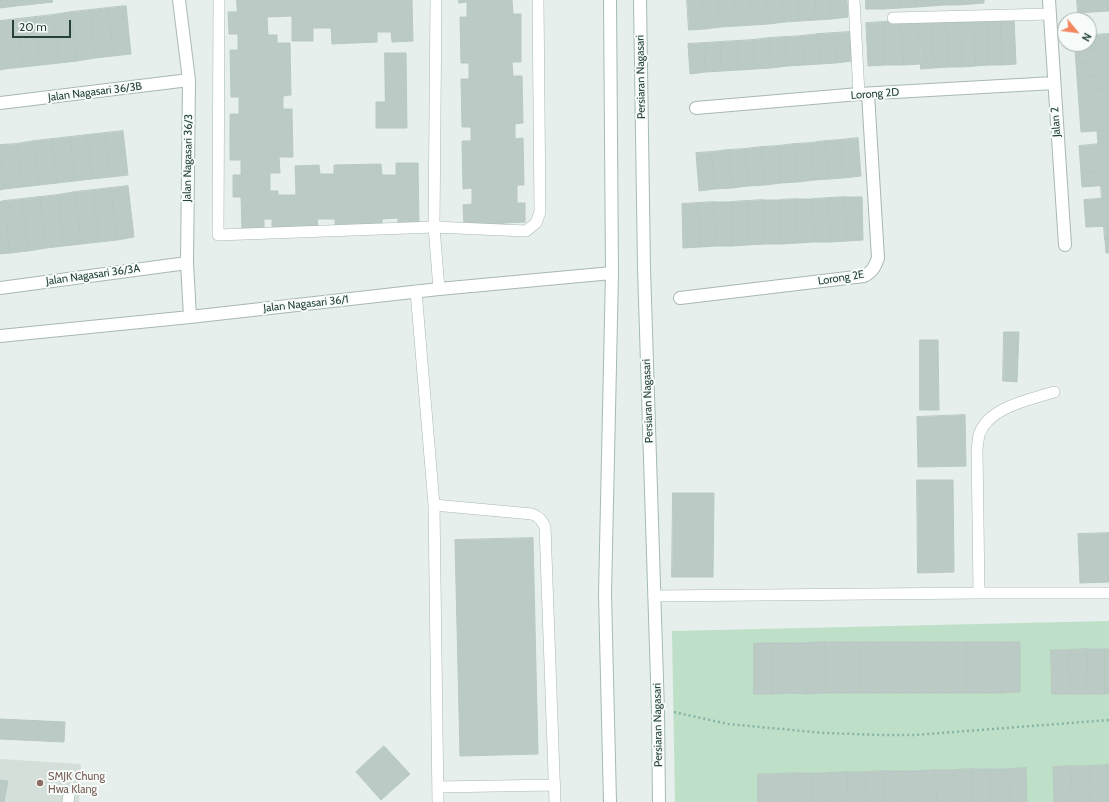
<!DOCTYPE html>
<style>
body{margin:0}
#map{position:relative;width:1109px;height:802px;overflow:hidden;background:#e6efeb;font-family:Cabin,sans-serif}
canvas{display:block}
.north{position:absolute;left:1057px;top:12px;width:40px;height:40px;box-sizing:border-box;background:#f7fbf9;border:1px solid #a3b1ad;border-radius:50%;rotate:119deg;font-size:11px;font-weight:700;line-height:16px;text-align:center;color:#24423a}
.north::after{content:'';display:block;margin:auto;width:14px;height:18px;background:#f4845f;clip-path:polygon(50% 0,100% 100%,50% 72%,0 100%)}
.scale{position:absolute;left:12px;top:20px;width:59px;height:18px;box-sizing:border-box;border:2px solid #24423a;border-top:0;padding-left:5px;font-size:12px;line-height:14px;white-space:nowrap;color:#24423a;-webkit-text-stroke:3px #f7fbf9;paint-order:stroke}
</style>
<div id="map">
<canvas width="1109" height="802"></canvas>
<div class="north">N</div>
<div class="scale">20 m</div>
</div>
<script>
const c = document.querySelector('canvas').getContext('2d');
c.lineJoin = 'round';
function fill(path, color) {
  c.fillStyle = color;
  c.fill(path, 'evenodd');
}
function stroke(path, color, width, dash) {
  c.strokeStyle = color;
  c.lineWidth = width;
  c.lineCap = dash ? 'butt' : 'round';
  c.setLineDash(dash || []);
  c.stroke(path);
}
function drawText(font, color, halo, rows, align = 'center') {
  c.font = font + ' Cabin,sans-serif';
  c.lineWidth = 4;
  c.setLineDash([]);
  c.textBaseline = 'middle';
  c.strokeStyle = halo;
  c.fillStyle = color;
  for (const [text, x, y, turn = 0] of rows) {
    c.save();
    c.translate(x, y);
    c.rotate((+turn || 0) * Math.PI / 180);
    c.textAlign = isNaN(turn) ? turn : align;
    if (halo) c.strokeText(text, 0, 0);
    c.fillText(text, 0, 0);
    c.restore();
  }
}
const built = new Path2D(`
 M0,759L81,764L79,802H0Z`);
const green = new Path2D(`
 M1109,621V802H675L672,631Z`);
const building = new Path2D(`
 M0,0H16V6L0,8Z
 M16,0H34L35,4L16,6Z
 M34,0H52L53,2L35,4Z
 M237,0H412L413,41L392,42L391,32H377V42L332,44L331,28H313V41H292V16L267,17L268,35H277V43H290L291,95L283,96V109H292L293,157H279L280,173H270V191H278V195H296L295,166L319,165L320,174H334V165L381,164L382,175H396V163H418L419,224H398V218L382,219V225L335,226V219H317L318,227L272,228V219H264V228L242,229L241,197H233V175H241V160H230V114H239V97H231L230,50H238V34H229L228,12H237Z
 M459,0H512L513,14H521V62H512L513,76H522L523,123L515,124V139L523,138L524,185H517V203H525V222L504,223V228L464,224L463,205L472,204V188L463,189L462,141H471V127H462L461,79H469V63H461L460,17H467V2L459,3Z
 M687,0H703L705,29L689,30Z
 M703,0H719L721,27L705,29Z
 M719,0H735L737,26L721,27Z
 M735,0H751L753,25L737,26Z
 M751,0H767L769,24L753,25Z
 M767,0H783L785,22L769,24Z
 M783,0H799L800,21L785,22Z
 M799,0H815L816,20L800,21Z
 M815,0H831L832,19L816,20Z
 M831,0H847L848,17L832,19Z
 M866,0H883V9H866Z
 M883,0H900V8L883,9Z
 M900,0H917V7L900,8Z
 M917,0H931V6L917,7Z
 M931,0H944V5L931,6Z
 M944,0H957L958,5H944Z
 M957,0H971V4L958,5Z
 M971,0H984V3L971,4Z
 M1077,0H1109V11L1078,13Z
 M126,6L131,54L113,56L108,8Z
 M108,8L113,56L95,58L90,10Z
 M90,10L95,58L77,61L71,12Z
 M71,12L77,61L59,63L53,15Z
 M53,15L59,63L41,65L35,17Z
 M1014,16L1016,64L1002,65L1001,17Z
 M35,17L41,65L23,67L17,19Z
 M987,17H1001L1002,65H989Z
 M987,17L989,65L975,66L973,18Z
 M960,18H973L975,66L961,67Z
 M960,18L961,67H948L946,19Z
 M17,19L23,67L5,69L0,21Z
 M946,19L948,67L934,68L932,20Z
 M919,20L920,64L903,65L901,21Z
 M919,20H932L934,68L921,69Z
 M901,21L903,65H885L884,22Z
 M884,22L885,65L868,66L866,23Z
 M0,29L5,69L0,70Z
 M850,32L852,61L836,63L834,33Z
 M834,33L836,63L820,64L818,34Z
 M818,34L820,64L804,65L802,36Z
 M1109,34V47L1075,50V44H1089V35Z
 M802,36L804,65L787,66L785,37Z
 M785,37L787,66L771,68L769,38Z
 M769,38L771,68L755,69L753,40Z
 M753,40L755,69L739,70L737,41Z
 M737,41L739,70L722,71L720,42Z
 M720,42L722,71L706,72L704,43Z
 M704,43L706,72L690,74L688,44Z
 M1109,47V61L1076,64L1075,50Z
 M385,53H406L407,128H376V102H385Z
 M1109,61V75L1077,77L1076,64Z
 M1109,75V89L1078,91L1077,77Z
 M1109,89V102L1079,105L1078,91Z
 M1109,102V116L1080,118L1079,105Z
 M1109,116V130L1081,132L1080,118Z
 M1109,130V143L1098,144L1097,131Z
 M123,131L128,175L110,177L105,133Z
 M105,133L110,177L92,179L87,135Z
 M87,135L92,179L74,181L70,137Z
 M70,137L74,181L57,183L52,139Z
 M858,138L861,176L843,178L840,140Z
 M52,139L57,183L39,185L34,141Z
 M840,140L843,178L829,179L825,141Z
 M34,141L39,185L22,187L17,144Z
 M825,141L829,179L814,180L811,143Z
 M811,143L814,180L798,182L794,144Z
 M1109,143V157L1080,159L1079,146Z
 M17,144L22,187L4,189L0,145Z
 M794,144L798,182L781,183L778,146Z
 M778,146L781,183L765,185L761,147Z
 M761,147L765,185L748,186L745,149Z
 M745,149L748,186L732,188L728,150Z
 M728,150L732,188L715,189L712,152Z
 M712,152L715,189L699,191L696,153Z
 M0,153L4,189L0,190Z
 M1109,157V171L1081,173L1080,159Z
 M1109,171V185L1082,187L1081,173Z
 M1101,185H1109V198L1102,199Z
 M128,186L134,237L117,240L111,188Z
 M111,188L117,240L99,242L93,190Z
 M93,190L99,242L81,244L75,192Z
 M75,192L81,244L64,246L58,195Z
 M58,195L64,246L46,248L40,197Z
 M40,197L46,248L28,251L22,199Z
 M845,197H862L863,240L847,241Z
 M845,197L847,241L830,242L829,198Z
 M829,198L830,242H814L813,199Z
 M1109,198V212L1085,214L1084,200Z
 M22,199L28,251L10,253L4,201Z
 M796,199H813L814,242L798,243Z
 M796,199L798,243L781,244L780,200Z
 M763,200H780L781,244H765Z
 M763,200L765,244L748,245L747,201Z
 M4,201L10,253L0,254V202Z
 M747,201L748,245L732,246L731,202Z
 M714,202H731L732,246H716Z
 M714,202L716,246L700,247L698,203Z
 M698,203L700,247L683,248L682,204Z
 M1109,212V226L1086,227L1085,214Z
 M1104,226H1109V239L1105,240Z
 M1109,239V253H1106L1105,240Z
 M1004,332H1019L1017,382L1003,381Z
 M920,340H938L939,410H920Z
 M965,415L966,466L918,467L917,417Z
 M917,480H953L954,572L918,573Z
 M673,493H714L713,577H672Z
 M1109,533V582L1080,583L1078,534Z
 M533,538L538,754L460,756L455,540Z
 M825,642V693L807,694V643Z
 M825,642H843V693H825Z
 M843,642H861L860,693H843Z
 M861,642H878V693H860Z
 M878,642H896V693H878Z
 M896,642H914V693H896Z
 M914,642H931V693H914Z
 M931,642H949V693H931Z
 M949,642H967L966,693H949Z
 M967,642H984V693H966Z
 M984,642H1002V693H984Z
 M1002,642H1020V692L1002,693Z
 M754,643H772V694H754Z
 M772,643H790V693L772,694Z
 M790,643H807V694L790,693Z
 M1087,649H1105V694H1088Z
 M1087,649L1088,694H1070L1069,650Z
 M1105,649H1109V693L1105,694Z
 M1051,650H1069L1070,694H1052Z
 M0,719L65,722L64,742L0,739Z
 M384,746L410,774L381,800L356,772Z
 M1107,765L1108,802H1090L1089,766Z
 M1107,765H1109V802H1108Z
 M1071,766L1072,802H1054L1053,767Z
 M1071,766H1089L1090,802H1072Z
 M1026,768L1027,802H1009L1008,769Z
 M972,769L973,802H955V770Z
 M972,769H990L991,802H973Z
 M990,769H1008L1009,802H991Z
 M936,770L937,802H919V771Z
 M936,770H955V802H937Z
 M883,771L884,802H866L865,772Z
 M883,771H901V802H884Z
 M901,771H919V802H901Z
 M847,772L848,802H830L829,773Z
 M847,772H865L866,802H848Z
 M794,773V802H776V774Z
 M794,773H812V802H794Z
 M812,773H829L830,802H812Z
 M758,774H776V802H758Z
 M0,780L8,781L4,802H0Z`);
const path = new Path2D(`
 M674,712L728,724L824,733L882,735H915L1109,720`);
const lane = new Path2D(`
 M219,0L218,235L434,227L526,231L536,223L540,212L538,0
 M436,0L434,227L439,289
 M854,0L859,94
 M893,18L1050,14
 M416,291L434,505L438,802
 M434,505L532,514C539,517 542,520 545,527L555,802
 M979,593L977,448C978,444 978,439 979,435C988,407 1029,400 1054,392
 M654,596L979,593H1109
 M438,787L555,785
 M68,802L69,795`);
const street = new Path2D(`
 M179,0L189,80L187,263L190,317
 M1049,0L1065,245
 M0,103L189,80
 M696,108L859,94L1054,83
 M0,288L187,263
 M680,298L864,276C872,272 875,267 878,258L868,94
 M0,336L190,317L439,289L612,273`);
const secondary = new Path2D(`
 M640,0L644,268L658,712L659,802
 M610,802L605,594L612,273L610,0`);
const markers = [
 [40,783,4,"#8d6e63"]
];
const streetNames = [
 ["Persiaran Nagasari",641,77,-91],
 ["Jalan Nagasari 36/3B",95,92,-7],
 ["Lorong 2D",875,94,-4],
 ["Jalan 2",1056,122,-94],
 ["Jalan Nagasari 36/3",188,158,-89],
 ["Jalan Nagasari 36/3A",93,275,-8],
 ["Lorong 2E",841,278,-9],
 ["Jalan Nagasari 36/1",306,304,-6],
 ["Persiaran Nagasari",648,401,-92],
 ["Persiaran Nagasari",658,725,-91]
];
const educationNames = [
 ["SMJK Chung",48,777],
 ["Hwa Klang",48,790]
];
fill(built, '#d4dfda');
fill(green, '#bfe0c8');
fill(building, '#bbcac4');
stroke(building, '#b8c9c2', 1);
stroke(lane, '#a8b8b2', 12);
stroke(street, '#a8b8b2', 14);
stroke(secondary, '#a4bbb3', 14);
stroke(path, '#86b3a5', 2.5, [2, 3]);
stroke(lane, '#fff', 11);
stroke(street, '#fff', 12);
stroke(secondary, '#fff', 12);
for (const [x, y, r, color] of markers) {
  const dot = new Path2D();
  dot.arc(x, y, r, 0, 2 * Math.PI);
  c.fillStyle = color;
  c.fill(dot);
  stroke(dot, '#f7fbf9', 1.5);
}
drawText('11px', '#24423a', '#f7fbf9', streetNames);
drawText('11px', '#785e54', '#f7fbf9', educationNames, 'left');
</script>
